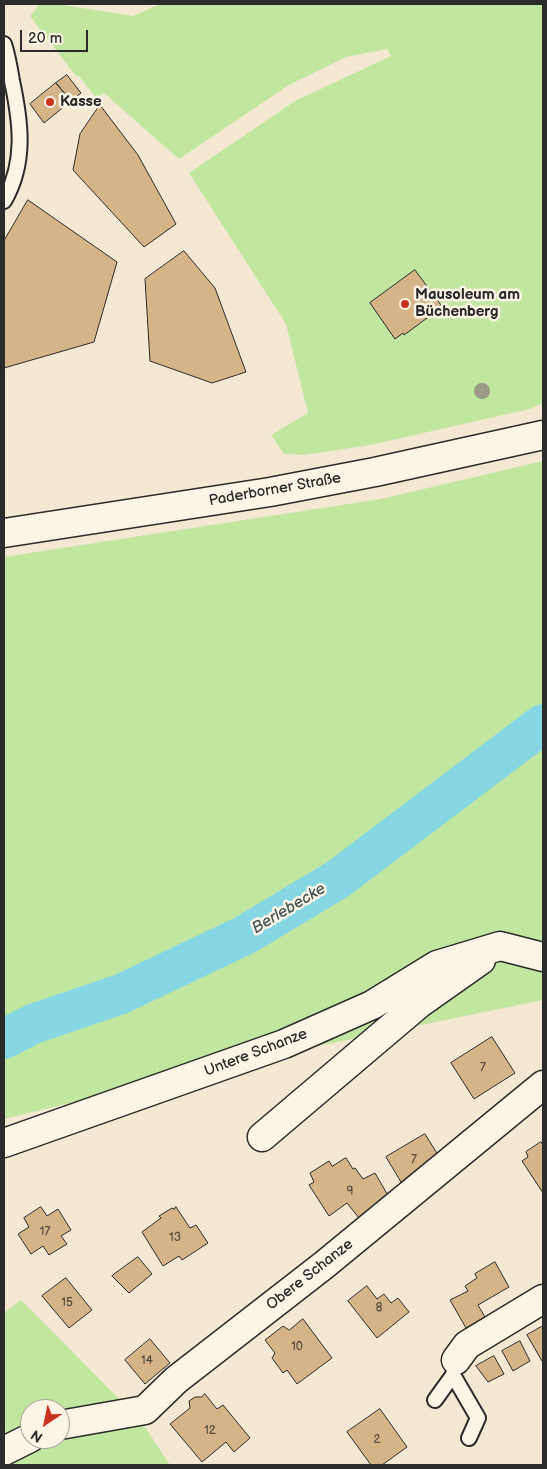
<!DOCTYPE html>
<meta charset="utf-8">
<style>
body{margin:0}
#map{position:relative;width:547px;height:1469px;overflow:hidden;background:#f4e8d2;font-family:"Balsamiq Sans",sans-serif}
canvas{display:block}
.frame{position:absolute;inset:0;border:5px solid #2b2b2b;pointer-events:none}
.north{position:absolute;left:20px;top:1399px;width:50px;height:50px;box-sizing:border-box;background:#fcf5e5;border:1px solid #a8a49b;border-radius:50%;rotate:214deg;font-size:14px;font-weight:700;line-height:20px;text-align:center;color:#2b2b2b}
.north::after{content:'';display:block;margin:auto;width:18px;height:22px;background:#c8321e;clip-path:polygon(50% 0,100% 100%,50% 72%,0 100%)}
.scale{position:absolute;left:20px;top:30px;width:68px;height:22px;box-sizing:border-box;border:2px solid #2b2b2b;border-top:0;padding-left:6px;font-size:15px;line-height:18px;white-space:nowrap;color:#2b2b2b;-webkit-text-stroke:4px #fcf5e5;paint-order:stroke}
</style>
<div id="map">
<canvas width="547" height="1469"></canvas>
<div class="frame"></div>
<div class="north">N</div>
<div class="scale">20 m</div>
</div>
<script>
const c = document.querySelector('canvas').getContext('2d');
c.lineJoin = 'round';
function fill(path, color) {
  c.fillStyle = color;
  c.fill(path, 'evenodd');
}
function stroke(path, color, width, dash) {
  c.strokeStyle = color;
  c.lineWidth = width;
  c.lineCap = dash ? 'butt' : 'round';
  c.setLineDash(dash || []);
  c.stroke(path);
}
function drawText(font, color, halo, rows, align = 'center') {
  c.font = font + ' "Balsamiq Sans",sans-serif';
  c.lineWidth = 5;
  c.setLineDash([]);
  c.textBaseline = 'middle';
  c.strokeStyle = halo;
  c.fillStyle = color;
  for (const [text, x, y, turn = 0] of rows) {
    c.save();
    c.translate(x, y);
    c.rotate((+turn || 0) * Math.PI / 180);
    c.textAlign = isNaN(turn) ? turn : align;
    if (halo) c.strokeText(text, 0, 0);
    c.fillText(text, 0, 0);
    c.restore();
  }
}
const green = new Path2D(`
 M40,4H57L133,16L160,4H543V403L530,409L370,445L304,455L284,454L271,435L308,413L286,324L189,173L295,101L391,56L387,49L346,57L289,85L179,159L104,93L96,98L78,75L76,76L30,16Z
 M543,461V1000L240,1062L4,1119V557L381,499Z
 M21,1300L141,1421L170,1465H4V1313ZM30,1409H60V1439H30Z`);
const river = new Path2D(`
 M4,1039L33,1024L121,994L245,935L338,879L543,724`);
const building = new Path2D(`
 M67,75L81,93L71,101L56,83Z
 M56,83L71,101L44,123L30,104Z
 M100,105L138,155L176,224L144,247L73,170L80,134Z
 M28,200L117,262L94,342L4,368V241Z
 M184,251L215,288L246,372L212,383L150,361L145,279Z
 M415,270L441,305L433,311L434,313L404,335L403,333L395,339L370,303Z
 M492,1037L515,1073L474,1099L451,1063Z
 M425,1134L443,1163L404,1187L386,1157Z
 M541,1142L543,1145V1193L522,1161L528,1157L526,1152Z
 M346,1158L353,1169L355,1168L363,1179L375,1173L390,1199L359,1218L347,1203L329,1216L309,1185L314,1182L310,1173L329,1161L332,1166Z
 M41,1207L47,1216L58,1209L71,1230L61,1236L67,1244L49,1255L43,1246L31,1254L18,1234L29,1227L24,1218Z
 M176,1207L190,1228L196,1225L208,1243L182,1260L179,1256L163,1266L142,1232L161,1218L159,1216L172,1208L174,1209Z
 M138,1257L152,1274L129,1293L112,1276Z
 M495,1262L509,1287L478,1305L485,1317L466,1328L450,1300L468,1291L465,1286L477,1278L475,1274Z
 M66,1278L92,1310L69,1328L42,1296Z
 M367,1286L377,1299L384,1294L391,1303L398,1298L409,1312L377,1338L348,1301Z
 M303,1319L332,1358L297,1384L287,1370L283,1373L272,1358L275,1353L265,1340L283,1326L289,1330Z
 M543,1326V1360L542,1361L527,1335Z
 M150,1339L170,1363L145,1384L125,1360Z
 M520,1341L530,1361L513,1371L502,1351Z
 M494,1356L504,1374L488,1382L476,1366Z
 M205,1394L217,1409L223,1405L250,1438L234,1452L226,1442L202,1462L170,1424L190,1408L189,1401L195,1397H201Z
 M380,1409L407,1447L382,1465H371L347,1432Z`);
const lane = new Path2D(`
 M4,44C8,56 10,69 12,81C21,123 26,163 4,201
 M456,1360L453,1375L478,1418L469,1438
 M435,1400L453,1375`);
const street = new Path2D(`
 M262,1137L420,1003L481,960
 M4,1143L284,1044L372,1005L437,965L500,946L543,957
 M456,1360L467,1345L543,1299
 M60,1425L145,1410L176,1380L324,1265L543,1085
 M4,1451L30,1438`);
const secondary = new Path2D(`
 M4,533L270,492L375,472L543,435`);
const trees = [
 [482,391]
];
const markers = [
 [50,102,5,"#c8321e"],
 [405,304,5,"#c8321e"]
];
const numberNames = [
 ["7",483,1068],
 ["7",414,1160],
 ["9",350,1192],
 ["17",45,1232],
 ["13",175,1238],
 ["15",67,1303],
 ["8",379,1308],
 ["10",297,1347],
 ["14",147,1361],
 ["12",210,1431],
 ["2",377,1440]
];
const poiNames = [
 ["Kasse",60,102],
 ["Mausoleum am",415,295],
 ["Büchenberg",415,312]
];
const streetNames = [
 ["Paderborner Straße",275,490,-10],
 ["Untere Schanze",256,1053,-21],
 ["Obere Schanze",310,1275,-38]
];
const waterNames = [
 ["Berlebecke",289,909,-31]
];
fill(green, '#c0e6a0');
stroke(river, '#87d6e4', 40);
fill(building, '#d5b588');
stroke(building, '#2b2b2b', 1);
stroke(lane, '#2b2b2b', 18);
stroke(street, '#2b2b2b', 31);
stroke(secondary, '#2b2b2b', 31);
stroke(lane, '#fcf5e5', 14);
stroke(street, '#fcf5e5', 28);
stroke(secondary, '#fcf5e5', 28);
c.fillStyle = '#9a9a86';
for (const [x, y] of trees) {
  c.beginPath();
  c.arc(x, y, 8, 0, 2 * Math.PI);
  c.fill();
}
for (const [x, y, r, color] of markers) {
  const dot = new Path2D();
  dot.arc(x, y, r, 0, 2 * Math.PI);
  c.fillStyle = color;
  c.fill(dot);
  stroke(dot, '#fcf5e5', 2);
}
drawText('12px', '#564e42', null, numberNames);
drawText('bold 15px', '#2b2b2b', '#fcf5e5', poiNames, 'left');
drawText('15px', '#2b2b2b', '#fcf5e5', streetNames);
drawText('italic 16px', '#425659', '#fcf5e5', waterNames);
</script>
